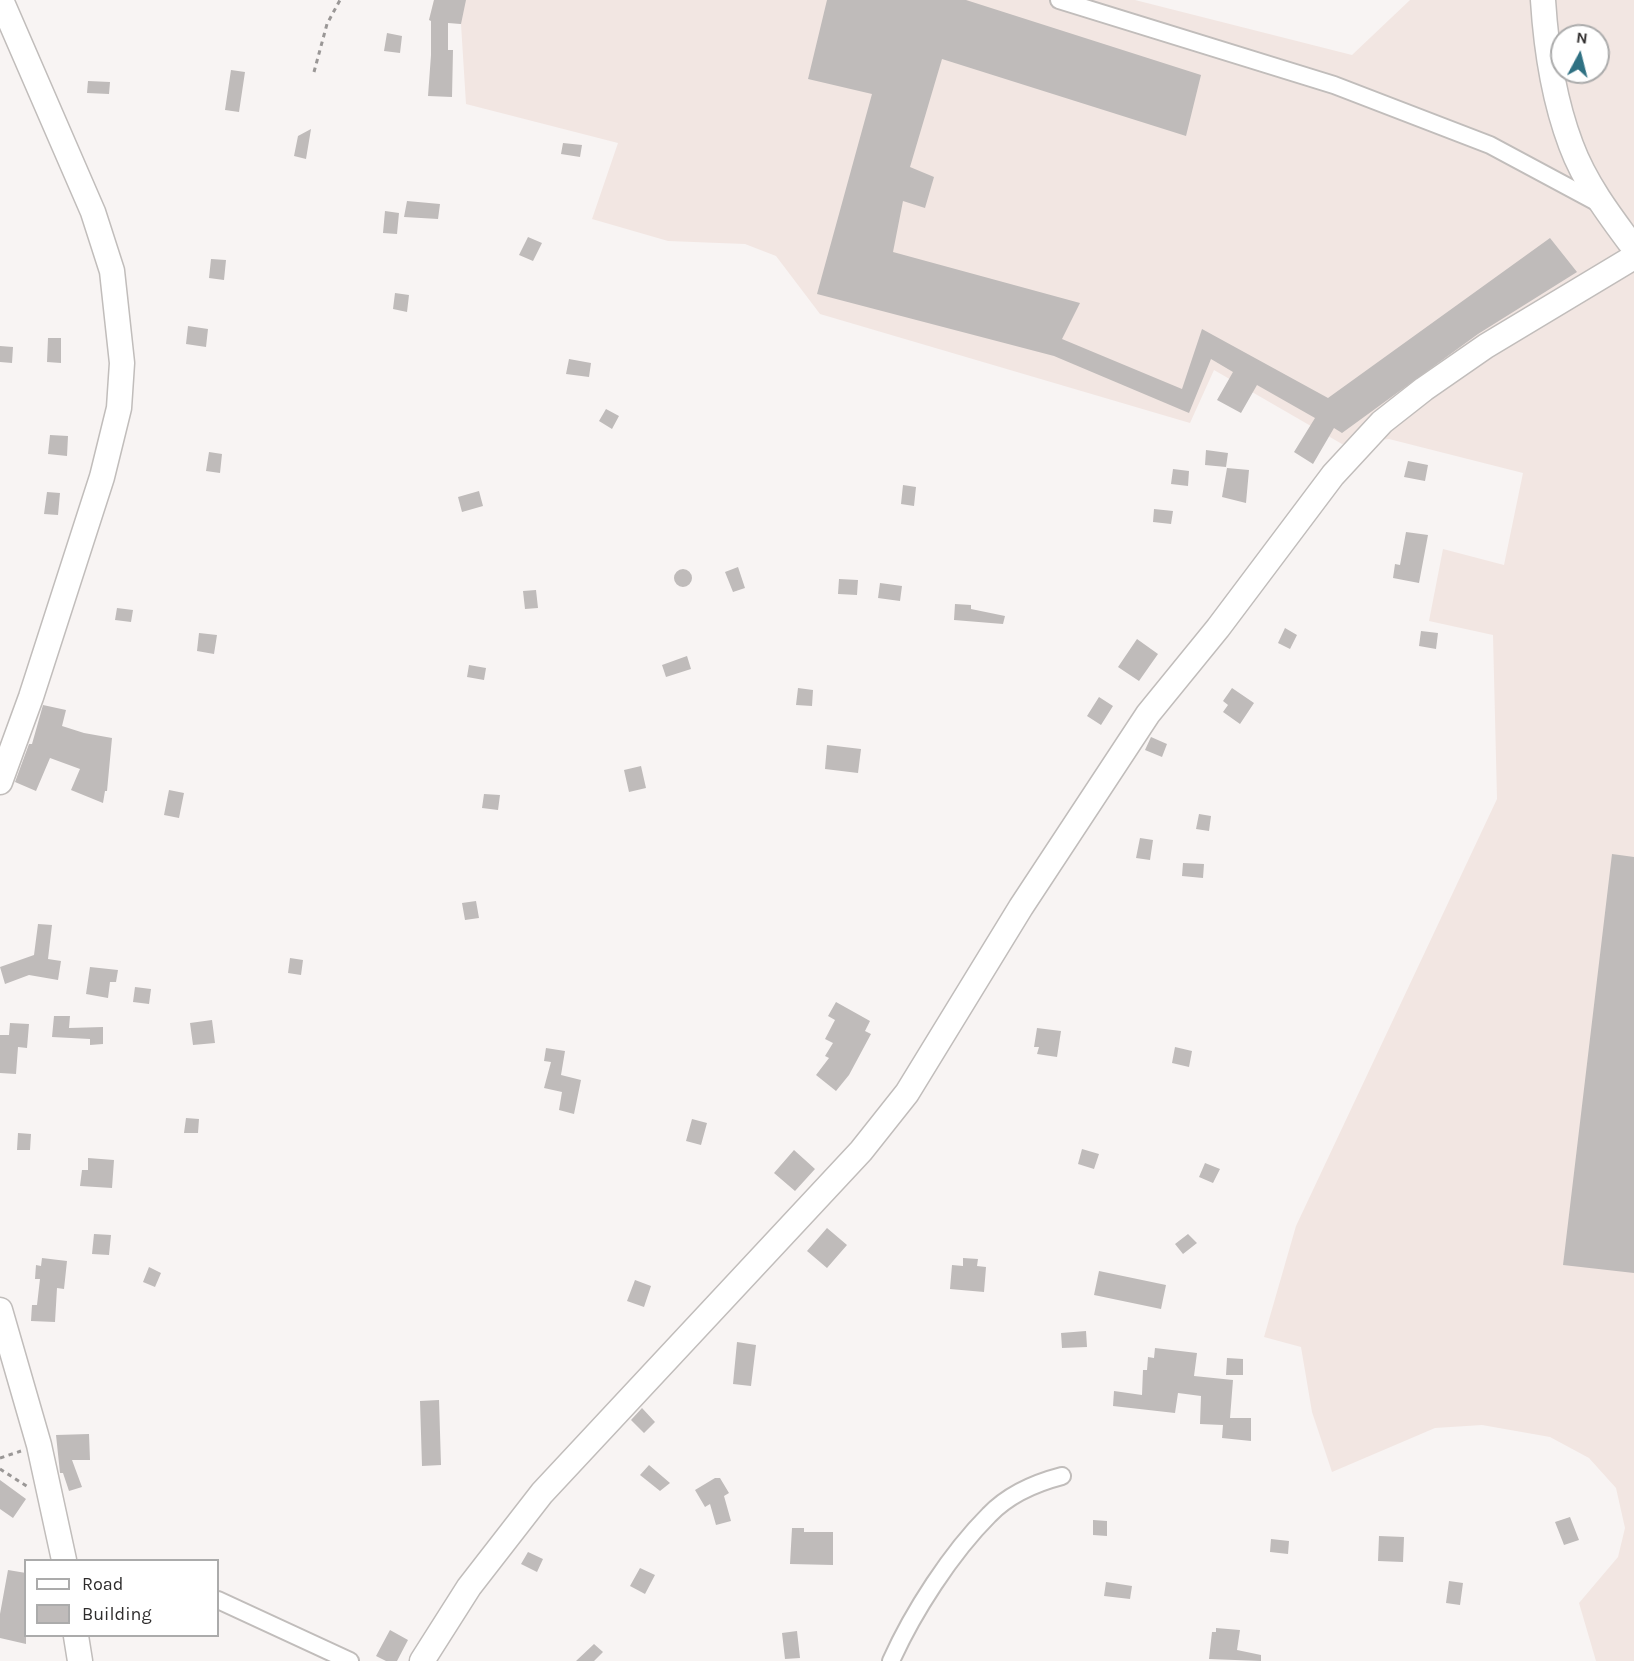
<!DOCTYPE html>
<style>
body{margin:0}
#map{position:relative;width:1634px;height:1661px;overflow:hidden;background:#f8f4f3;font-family:Karla,sans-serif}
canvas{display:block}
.legend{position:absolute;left:24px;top:1559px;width:195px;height:78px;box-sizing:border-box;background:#fff;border:2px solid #ababab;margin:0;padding:8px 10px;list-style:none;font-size:18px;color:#2e2c2c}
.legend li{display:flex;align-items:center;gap:12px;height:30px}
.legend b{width:30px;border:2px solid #ababab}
.north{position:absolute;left:1550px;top:24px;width:60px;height:60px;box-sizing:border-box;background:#fff;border:2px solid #ababab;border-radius:50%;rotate:7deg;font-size:16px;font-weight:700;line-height:24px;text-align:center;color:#2e2c2c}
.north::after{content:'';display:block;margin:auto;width:21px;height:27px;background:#2f7183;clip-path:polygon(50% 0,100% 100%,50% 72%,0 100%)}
</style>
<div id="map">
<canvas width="1634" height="1661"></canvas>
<ul class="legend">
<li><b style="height:8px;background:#fff"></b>Road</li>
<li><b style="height:16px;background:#bfbbba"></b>Building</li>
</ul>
<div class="north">N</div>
</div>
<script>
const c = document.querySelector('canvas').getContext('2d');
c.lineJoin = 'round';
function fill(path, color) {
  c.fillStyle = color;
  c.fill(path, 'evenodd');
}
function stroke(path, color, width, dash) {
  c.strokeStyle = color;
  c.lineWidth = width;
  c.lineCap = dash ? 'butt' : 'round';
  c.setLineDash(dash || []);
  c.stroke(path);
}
const built = new Path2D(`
 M434,0H1135L1352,55L1410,0H1634V1661H1596L1579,1603L1618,1557L1625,1528L1616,1488L1589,1458L1550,1437L1482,1425L1435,1428L1332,1472L1312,1412L1301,1347L1264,1337L1296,1226L1497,799L1493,635L1429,621L1443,549L1504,565L1523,473L1389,439L1342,444L1214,370L1190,423L820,314L776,256L745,244L668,241L592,219L618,143L466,104L461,24L429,20ZM1562,36H1598V72H1562Z`);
const building = new Path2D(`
 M434,0H466L461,24L448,23V50H453L452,97L428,96L431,55V21L429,20Z
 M827,0H966L1201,75L1186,136L942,59L910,167L934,177L925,208L903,201L893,252L1080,303L1062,339L1182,389L1202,329L1328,398L1550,238L1577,272L1478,334L1342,433L1334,428L1313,464L1294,452L1315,418L1257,385L1241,413L1217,400L1233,372L1211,359L1189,413L1054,356L817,294L872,94L808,79Z
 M387,33L402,36L400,53L384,51Z
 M231,70L245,72L239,112L225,110Z
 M88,81L110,82L109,94L87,93Z
 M311,129L306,159L294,156L298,136Z
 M563,143L582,145L580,157L561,154Z
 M407,201L440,204L438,219L404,217Z
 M385,211L399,213L397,234L383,233Z
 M528,237L542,243L533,261L519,255Z
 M211,259L226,260L224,280L209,278Z
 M395,293L409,295L407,312L393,309Z
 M188,326L208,329L206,347L186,344Z
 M48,338H61V363L47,362Z
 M0,346L13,347L12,363L0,362Z
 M569,359L591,363L589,377L566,374Z
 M606,409L619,416L612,429L599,421Z
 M50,435L68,436L67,456L48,454Z
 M1206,450L1228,453L1226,467L1205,465Z
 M209,452L222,454L220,473L206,471Z
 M1408,461L1428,465L1425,481L1404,477Z
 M1227,468L1249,470L1246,503L1222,497Z
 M1173,469L1189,471L1188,486L1171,484Z
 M903,485L916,487L914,506L901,504Z
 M479,491L483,506L462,512L458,497Z
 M47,492L60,493L58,515L44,514Z
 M1154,509L1173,511L1171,524L1153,522Z
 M1406,532L1428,535L1419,583L1393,578L1395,564L1400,565Z
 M738,567L745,588L733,592L725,572Z
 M674 578a9 9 0 1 1 18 0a9 9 0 1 1-18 0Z
 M839,579L858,580L857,595L838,594Z
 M880,583L902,586L900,601L878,598Z
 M536,590L538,608L525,609L523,591Z
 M955,604L971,605V609L1005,616L1003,624L954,620Z
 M117,608L133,610L131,622L115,620Z
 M1285,628L1297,635L1290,649L1278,643Z
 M1421,631L1438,633L1436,649L1419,646Z
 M199,633L217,635L214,654L197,651Z
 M1137,639L1158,654L1139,681L1118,667Z
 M687,656L691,669L666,677L662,665Z
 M469,665L486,668L484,680L467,677Z
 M798,688L813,690L812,706L796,705Z
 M1232,688L1254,703L1240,724L1223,712L1228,705L1223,701Z
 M1099,697L1113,706L1101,725L1087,716Z
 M43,705L66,710L62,726L84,733L112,738L107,791H105L103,803L71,790L80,769L50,758L36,791L15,782L29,744H32Z
 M1151,737L1167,744L1162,757L1145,750Z
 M827,745L861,749L858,773L825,769Z
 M641,766L646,788L629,792L624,770Z
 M169,790L184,793L179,818L164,815Z
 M484,794L500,795L498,810L482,808Z
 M1199,814L1211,816L1209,831L1196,829Z
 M1140,838L1153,840L1150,860L1136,858Z
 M1612,854L1634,857V1273L1563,1265Z
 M1183,863L1204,864L1203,878L1182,876Z
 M476,901L479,918L465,920L462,903Z
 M38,924L52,925L48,959L61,961L58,980L29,975L5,984L0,967L34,955Z
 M290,958L303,960L301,975L288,973Z
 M90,967L118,970L116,982H110L108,998L86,994Z
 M135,987L151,989L149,1004L133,1002Z
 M836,1002L870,1021L865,1031L871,1034L849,1075L836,1091L816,1075L829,1058L825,1056L833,1043L825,1039L835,1020L828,1016Z
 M54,1016H70L69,1028L103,1027V1044L90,1045V1039L52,1037Z
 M212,1020L215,1043L193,1045L190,1023Z
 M10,1023L29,1024L27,1048L18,1047L16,1074L0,1073V1035H9Z
 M1037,1028L1061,1031L1057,1057L1037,1054L1039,1047H1034Z
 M1175,1047L1192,1051L1189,1067L1172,1063Z
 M546,1048L565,1051L561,1075L581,1080L574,1114L559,1110L562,1092L544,1088L551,1062L544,1061Z
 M186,1118L199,1119L198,1133H184Z
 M692,1119L707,1123L701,1145L686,1141Z
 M18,1133L31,1134L30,1150H17Z
 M1082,1149L1099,1154L1094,1169L1078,1164Z
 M794,1150L815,1169L795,1191L774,1173Z
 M88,1158L114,1160L112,1188L80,1186L82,1170H88Z
 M1205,1163L1220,1169L1213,1183L1199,1177Z
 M827,1228L847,1245L827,1268L807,1251Z
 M94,1234L111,1235L109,1255L92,1254Z
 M1188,1234L1197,1243L1183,1254L1175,1244Z
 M42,1258L67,1261L64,1289L57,1288L55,1322L31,1321L32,1305H37L40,1279H35L36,1265L41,1266Z
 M963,1258L978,1259L977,1266L986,1267L984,1292L950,1289L952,1265L963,1266Z
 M149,1267L161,1273L155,1287L143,1282Z
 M1099,1271L1166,1285L1161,1309L1094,1295Z
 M635,1280L651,1286L644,1307L627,1301Z
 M1086,1331L1087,1347L1062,1348L1061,1333Z
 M737,1342L756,1345L751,1386L733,1384Z
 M1155,1348L1197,1353L1194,1376L1233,1380L1230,1418H1251V1441L1222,1438L1223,1425L1200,1424L1201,1396L1178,1393L1175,1413L1113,1406L1114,1391L1142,1395L1143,1370H1147L1148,1357L1154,1358Z
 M1227,1358L1243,1359V1375H1226Z
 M439,1400L441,1465L422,1466L420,1401Z
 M642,1408L655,1422L644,1433L631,1420Z
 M89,1434L90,1460H72L82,1487L69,1491L63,1473H60L56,1435Z
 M649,1465L670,1483L660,1491L640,1475Z
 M715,1478H720L729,1493L724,1496L731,1521L716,1525L710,1504L705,1507L695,1490Z
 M0,1480L26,1499L13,1518L0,1509Z
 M1570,1517L1579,1540L1564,1545L1555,1522Z
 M1093,1520L1107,1521V1536L1093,1535Z
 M792,1528H804V1532H833V1565L790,1564Z
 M1379,1536L1404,1537L1403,1562L1378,1561Z
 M1271,1539L1289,1541L1288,1554L1270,1552Z
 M528,1552L543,1559L537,1572L521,1564Z
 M640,1568L655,1575L645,1594L630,1586Z
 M8,1570L26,1573V1644L0,1638V1614Z
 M1449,1581L1463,1583L1460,1605L1446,1603Z
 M1106,1582L1132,1586L1130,1599L1104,1596Z
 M1216,1628L1240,1630L1237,1650L1261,1655V1661L1209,1659L1212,1632H1216Z
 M390,1630L408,1640L397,1661H386L376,1656Z
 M797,1631L800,1658L785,1659L782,1633Z
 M594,1644L603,1652L594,1661H576Z`);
const path = new Path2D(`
 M314,72L327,24L340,0
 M0,1458L21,1451
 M0,1469L28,1487`);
const street = new Path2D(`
 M1059,0L1334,85L1490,145L1600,204
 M218,1600L350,1661
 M891,1661C913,1612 951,1553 989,1515C1008,1495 1035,1483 1062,1476`);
const secondary = new Path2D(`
 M1543,0C1546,48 1554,100 1571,145C1585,183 1610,216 1634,248
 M0,782L31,697L102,477L119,408L122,363L112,271L93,212L1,0
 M0,1310L39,1445L64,1560
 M76,1636L80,1661
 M422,1661L469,1587L542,1493L861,1151L907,1093L1021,907L1148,714L1218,628L1333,475L1382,422L1424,389L1486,346L1634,257`);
fill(built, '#f2e6e2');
fill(building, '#bfbbba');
stroke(street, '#c1bdbb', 20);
stroke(secondary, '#c1bdbb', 27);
stroke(path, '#9a9796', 3, [4.5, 4.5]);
stroke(street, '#fff', 16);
stroke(secondary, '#fff', 24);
</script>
